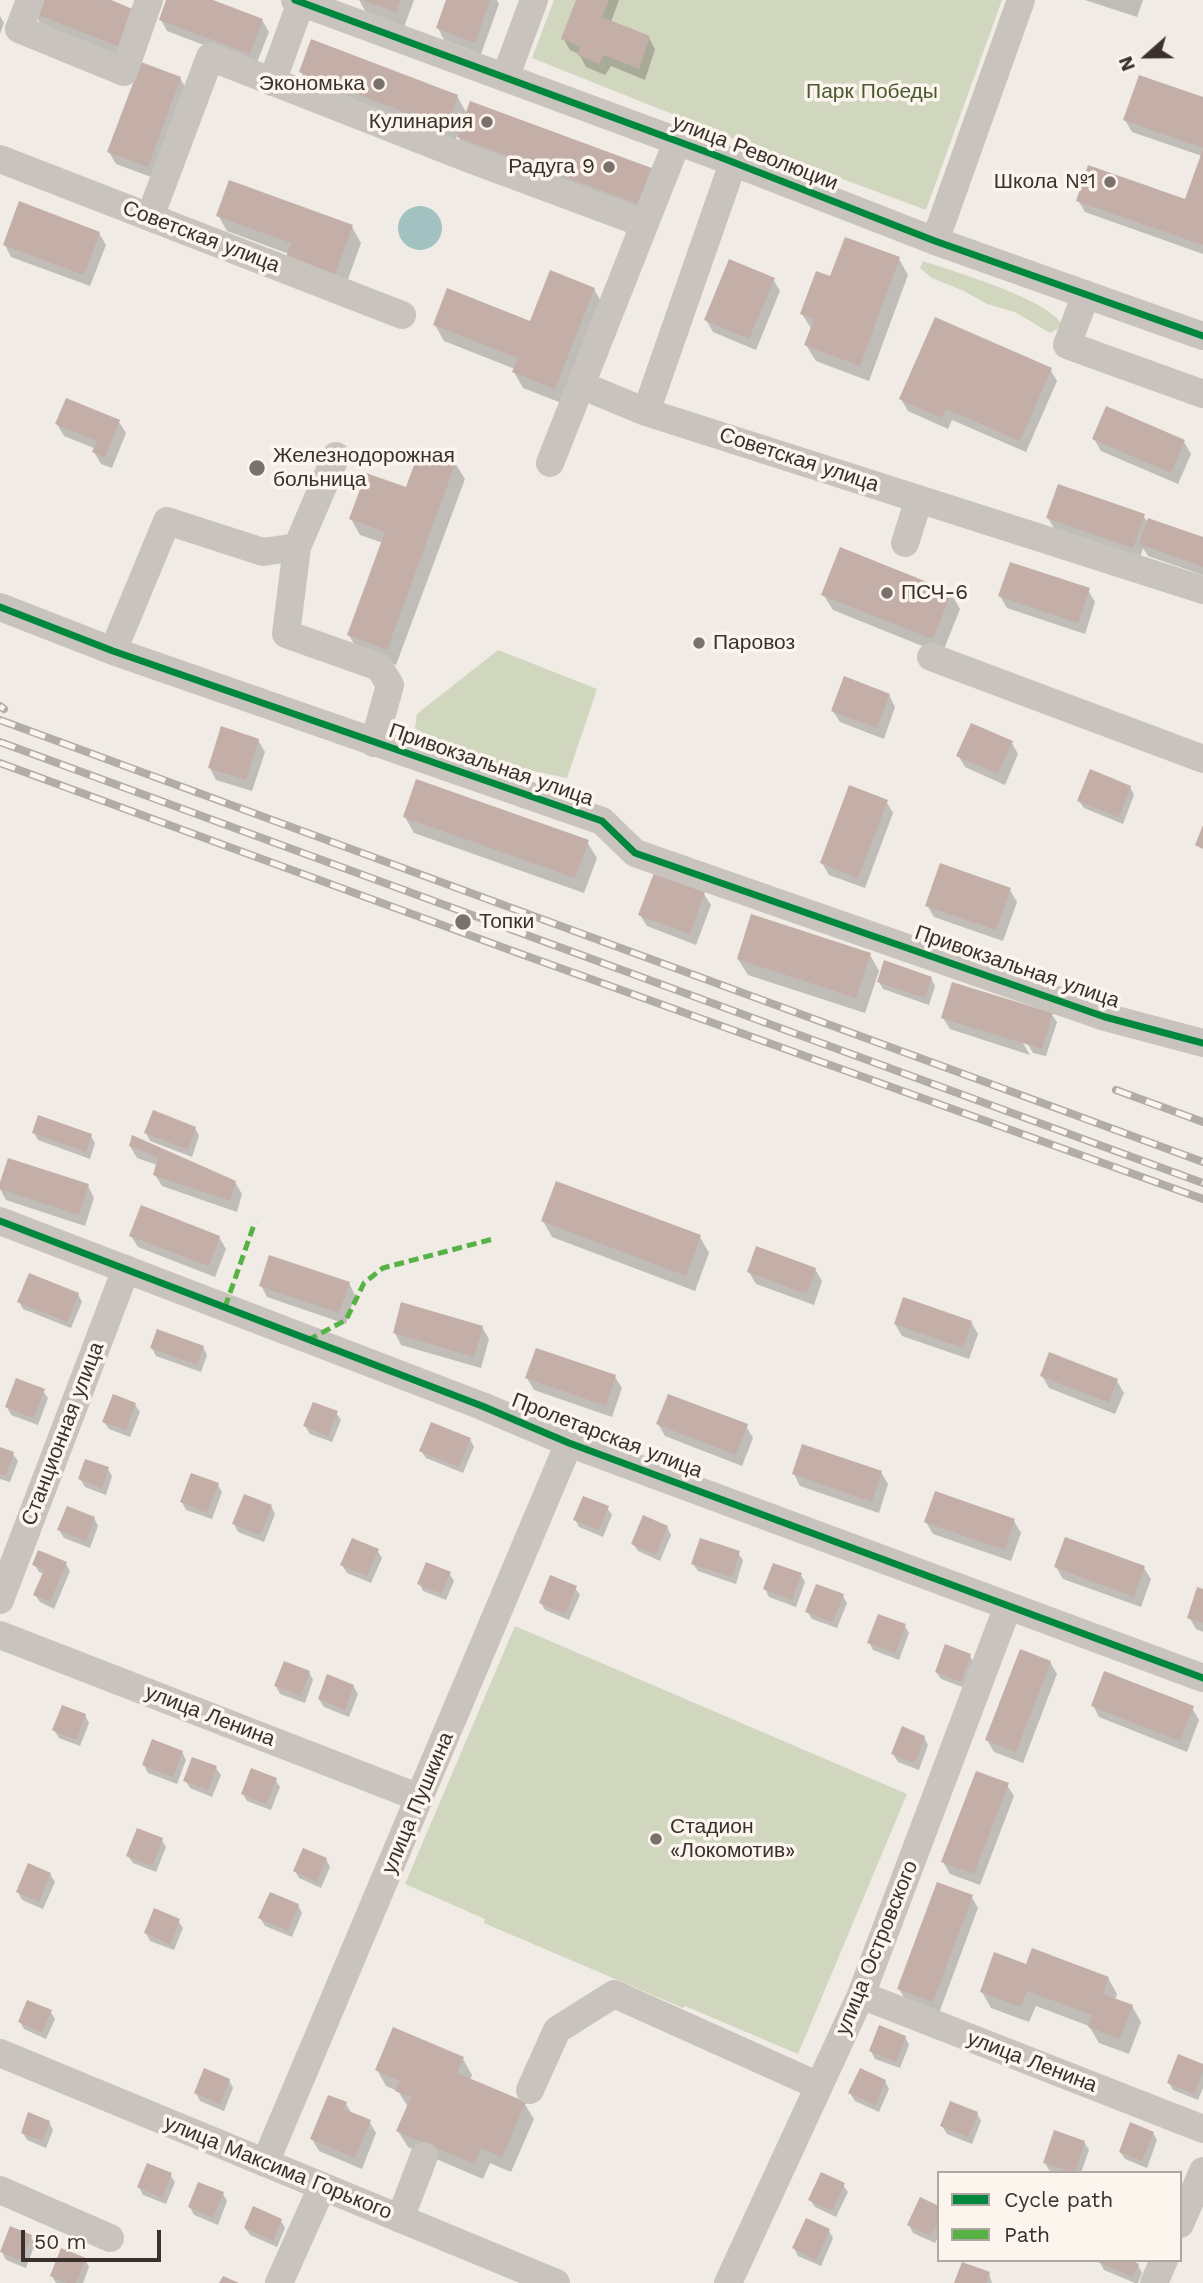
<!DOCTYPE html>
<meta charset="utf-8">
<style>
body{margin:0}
#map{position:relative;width:1203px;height:2283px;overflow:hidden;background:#f0ebe5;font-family:"Work Sans",sans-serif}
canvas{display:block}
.legend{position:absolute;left:937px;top:2171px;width:245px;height:91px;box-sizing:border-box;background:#fbf5ee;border:2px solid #aea6a0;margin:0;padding:9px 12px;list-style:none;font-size:21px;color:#3b302b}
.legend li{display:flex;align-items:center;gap:14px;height:35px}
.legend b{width:35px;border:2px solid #aea6a0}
.north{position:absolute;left:1112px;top:21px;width:70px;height:70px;-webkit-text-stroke:5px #fbf5ee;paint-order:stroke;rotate:249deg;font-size:19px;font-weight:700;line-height:28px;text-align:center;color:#3b302b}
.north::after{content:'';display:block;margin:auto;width:24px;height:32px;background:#3b302b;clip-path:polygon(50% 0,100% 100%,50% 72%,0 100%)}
.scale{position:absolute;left:21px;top:2230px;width:140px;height:32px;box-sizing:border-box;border:4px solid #3b302b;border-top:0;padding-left:9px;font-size:21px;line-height:24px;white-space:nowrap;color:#3b302b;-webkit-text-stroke:5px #fbf5ee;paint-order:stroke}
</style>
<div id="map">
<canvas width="1203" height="2283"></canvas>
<ul class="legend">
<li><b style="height:9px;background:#00873e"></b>Cycle path</li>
<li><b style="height:9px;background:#57b246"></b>Path</li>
</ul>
<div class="north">N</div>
<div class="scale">50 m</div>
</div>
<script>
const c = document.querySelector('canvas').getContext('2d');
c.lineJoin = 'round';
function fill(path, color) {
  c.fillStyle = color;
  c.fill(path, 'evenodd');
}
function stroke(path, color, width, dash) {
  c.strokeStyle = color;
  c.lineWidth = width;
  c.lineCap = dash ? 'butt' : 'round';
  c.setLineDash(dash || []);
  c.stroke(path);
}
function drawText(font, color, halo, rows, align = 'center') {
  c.font = font + ' "Work Sans",sans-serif';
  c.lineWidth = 7;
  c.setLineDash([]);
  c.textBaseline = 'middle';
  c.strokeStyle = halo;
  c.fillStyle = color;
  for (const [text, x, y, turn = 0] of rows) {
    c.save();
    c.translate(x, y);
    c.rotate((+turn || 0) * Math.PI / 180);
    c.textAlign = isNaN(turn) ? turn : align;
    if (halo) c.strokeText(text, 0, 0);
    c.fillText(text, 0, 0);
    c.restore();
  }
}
const green = new Path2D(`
 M554,0H1002L926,210L732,138L532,58Z
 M923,261C949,270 1055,301 1062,326L1050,333L1015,312L987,304L964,291L932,278L920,268Z
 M498,650L597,689L567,778L457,755L415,728L417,714Z
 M515,1626L907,1794L798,2054L685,2006L683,2008L484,1923L485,1919L405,1884Z`);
const water = new Path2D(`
 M398 228a22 22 0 1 1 44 0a22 22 0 1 1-44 0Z`);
const shadow = new Path2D(`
 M106,0L126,58L41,25L35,13Z
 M168,0H208L262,20L269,32L256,65L167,31L161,20Z
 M359,0H414L404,27L367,14Z
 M448,0H497L499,4L481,54L444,40L438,28Z
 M578,0H619L611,22L649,38L655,49L645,80L611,66L605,75L586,67L579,54L570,50L563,38Z
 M1085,0H1143L1137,17Z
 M0,16L4,23L0,34Z
 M301,72L457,96L467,114L656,171L652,221L468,153L457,135L455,143L310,88Z
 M180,78L187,90L154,178L116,164L109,152Z
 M1203,99V254L1085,212L1078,200L1186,201L1202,156L1132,132L1125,120Z
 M218,215L352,227L361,243L343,293L289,254L227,231Z
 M99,233L106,245L90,286L11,257L5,245Z
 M899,259L908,275L869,381L816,361L806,345L812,330L802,314L831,278Z
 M773,279L780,291L756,350L713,332L706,320Z
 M594,289L603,305L564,404L523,388L514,372L515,369L444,341L435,325L531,323Z
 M1050,369L1057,381L1026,452L952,420L948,429L908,411L901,399Z
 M119,422L126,433L112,468L101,464L94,452L96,449L64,436L57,424Z
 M1094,439L1184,442L1191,454L1178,484L1101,451Z
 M455,463L465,479L396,665L358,651L349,635L383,543L360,535L351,519Z
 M1143,515L1148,523L1203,539V575L1148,556L1143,548L1140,558L1055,530L1048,518Z
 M1088,590L1095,602L1085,634L1007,608L1000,596Z
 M951,593L960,609L942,654L833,610L823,594Z
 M889,695L895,707L884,739L840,722L833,711Z
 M258,740L265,752L252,791L216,780L210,768Z
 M1012,743L1018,754L1005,785L965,767L958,755Z
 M1130,787L1134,795L1123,824L1084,808L1079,801Z
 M886,801L893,813L865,888L829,875L822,863Z
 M405,817L587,842L597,858L584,893L414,833Z
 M1010,890L1017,902L1003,941L934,917L927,905Z
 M704,894L711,905L696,945L647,926L640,915Z
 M870,955L879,971L865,1013L748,975L738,959Z
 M931,978L935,986L929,1005L883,989L879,982Z
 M1052,1015L1057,1022L1046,1056L1033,1053L1023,1036L1020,1038L1030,1055L950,1029L943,1018Z
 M195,1128L199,1136L192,1157L150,1141L146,1133Z
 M34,1133L91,1136L95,1143L90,1159L38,1140Z
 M130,1146L235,1182L242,1194L237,1212L162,1186L155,1175L157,1165L137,1158Z
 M88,1186L94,1198L85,1226L6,1200L0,1189V1187Z
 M543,1221L700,1237L709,1253L695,1291L552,1237Z
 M131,1236L219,1237L226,1249L215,1277L138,1247Z
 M815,1269L822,1281L814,1305L756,1284L749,1272Z
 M349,1283L355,1295L346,1324L267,1297L261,1285Z
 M78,1294L82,1302L71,1328L23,1309L19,1302Z
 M971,1322L978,1334L969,1359L902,1336L895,1324Z
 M482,1327L489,1339L481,1368L401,1345L395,1333Z
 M203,1347L207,1355L201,1372L156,1356L152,1348Z
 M1042,1376L1117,1381L1124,1393L1115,1414L1049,1388Z
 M615,1377L622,1388L612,1417L534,1390L527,1378Z
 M43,1391L48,1398L38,1425L11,1415L7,1407Z
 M135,1405L140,1412L130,1437L109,1429L104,1422Z
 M336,1413L341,1420L332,1442L310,1434L305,1426Z
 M658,1424L746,1426L753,1438L742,1466L665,1436Z
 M470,1439L474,1447L463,1473L426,1458L421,1451Z
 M0,1448L13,1454L18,1461L10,1482L0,1479Z
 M108,1469L112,1476L106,1495L85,1487L80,1479Z
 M881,1472L888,1484L879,1513L800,1486L794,1474Z
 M218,1485L222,1492L212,1519L186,1510L182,1502Z
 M271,1506L275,1514L264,1542L238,1532L234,1524Z
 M607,1508L612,1515L603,1537L579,1527L575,1519Z
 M94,1518L98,1526L90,1548L64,1538L59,1530Z
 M1014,1521L1021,1533L1011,1561L933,1534L926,1522Z
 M667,1527L671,1535L660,1561L638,1551L633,1544Z
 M377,1550L382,1558L371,1583L347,1573L342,1565Z
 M738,1553L743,1560L736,1584L698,1571L693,1564Z
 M34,1564H66L70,1571L54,1609L40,1602L35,1595L44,1574L39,1572Z
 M1056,1567L1144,1568L1151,1579L1141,1607L1063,1579Z
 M449,1573L454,1581L446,1600L423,1591L419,1583Z
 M801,1575L805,1582L796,1607L769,1597L765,1589Z
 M575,1588L580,1595L569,1620L545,1610L541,1603Z
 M1203,1591V1632L1196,1629L1189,1617Z
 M843,1596L847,1603L837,1628L812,1619L807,1611Z
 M905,1626L909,1633L899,1660L873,1650L869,1642Z
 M970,1656L974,1663L965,1688L941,1679L936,1672Z
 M1050,1662L1057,1674L1023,1763L994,1752L987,1740Z
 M309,1672L313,1680L305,1703L280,1694L276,1686Z
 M353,1686L358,1694L349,1717L324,1707L319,1699Z
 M1093,1705L1192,1708L1199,1720L1187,1752L1099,1717Z
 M85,1715L89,1723L80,1746L59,1738L54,1730Z
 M924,1737L928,1745L919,1770L898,1762L893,1754Z
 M182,1752L186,1760L177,1784L148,1773L144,1765Z
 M216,1768L221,1775L212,1797L190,1788L185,1780Z
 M275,1779L280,1787L271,1810L247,1801L243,1794Z
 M1007,1785L1014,1796L980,1885L950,1874L943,1862Z
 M162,1840L166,1847L156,1872L133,1863L128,1856Z
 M326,1859L330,1867L321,1888L299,1878L295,1871Z
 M50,1874L55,1882L43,1909L22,1900L18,1892Z
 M971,1896L978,1908L939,2013L906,2001L899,1989Z
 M298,1905L302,1913L292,1937L265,1926L260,1918Z
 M178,1921L183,1928L174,1950L150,1941L146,1933Z
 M1027,1966L1108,1978L1117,1994L1115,2000L1132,2006L1141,2022L1129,2054L1099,2043L1089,2026L1036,2006L1029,2022L991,2008L982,1992Z
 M50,2011L55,2019L46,2039L24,2029L20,2022Z
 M905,2037L909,2045L900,2068L875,2059L871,2051Z
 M463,2059L472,2075L470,2080L524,2103L534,2119L511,2172L490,2163L483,2179L408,2147L398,2131L408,2107L398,2091L386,2086L377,2070Z
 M1203,2066V2088L1198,2100L1173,2090L1169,2083Z
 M229,2080L233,2088L224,2111L200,2101L196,2093Z
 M885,2081L889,2089L879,2112L855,2101L850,2093Z
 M346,2104L352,2114L369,2121L376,2133L362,2169L319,2151L312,2139Z
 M977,2113L981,2121L972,2144L947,2134L942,2126Z
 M49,2122L53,2130L46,2148L27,2140L23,2133Z
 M1153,2133L1157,2140L1147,2168L1125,2159L1120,2152Z
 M1084,2142L1089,2150L1081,2173H1057L1049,2170L1045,2163Z
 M170,2175L175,2182L166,2204L143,2195L139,2187Z
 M843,2185L848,2192L836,2217L815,2207L810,2200Z
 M223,2194L227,2201L218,2225L194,2215L190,2207Z
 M939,2208V2235L935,2243L913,2233L909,2225Z
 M281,2221L285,2228L277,2247L250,2235L245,2228Z
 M829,2231L833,2238L821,2266L798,2256L794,2248Z
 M31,2237L35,2244L26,2268L6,2260L2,2252Z
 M85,2259L89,2267L83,2283H56L52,2276Z
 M1100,2262L1138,2265L1142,2273L1138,2283H1135L1104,2270Z
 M989,2274L992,2283H956Z`);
const building = new Path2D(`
 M38,0H111L135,10L120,47L33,13Z
 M166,0H213L263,19L250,54L159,20Z
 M362,0H400L396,12Z
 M446,0H490L475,43L436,28Z
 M576,0H609L602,17L650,36L639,69L604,55L599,64L577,55L580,46L561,39Z
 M311,39L458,95L446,128L299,72Z
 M141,62L181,77L148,167L107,152Z
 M1139,75L1203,97V148L1123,120Z
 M470,101L657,170L643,206L457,137Z
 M1203,149V245L1076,201L1088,165L1185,199Z
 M229,180L353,225L334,278L285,260L291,243L216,216Z
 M19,201L100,232L84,275L3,245Z
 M845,237L900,257L860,366L804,345L814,319L800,314L816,271L830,276Z
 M729,259L775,278L749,339L704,320Z
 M550,270L595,288L555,389L512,372L518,358L433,325L447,288L530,321Z
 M935,317L1052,368L1020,441L946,409L942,418L899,399Z
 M66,398L120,420L105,458L92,452L97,441L55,424Z
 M1106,406L1185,440L1171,473L1092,439Z
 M420,449L456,462L387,650L347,635L385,532L349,519L366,473L406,487Z
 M1058,484L1145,514L1133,548L1046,518Z
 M1148,518L1203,537V567L1139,544Z
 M840,547L952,592L933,639L821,595Z
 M1010,562L1090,588L1078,623L998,596Z
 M844,676L890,694L877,728L831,711Z
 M971,723L1013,741L998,774L956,756Z
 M221,726L259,739L246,780L208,768Z
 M1090,769L1131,786L1119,817L1077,801Z
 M416,779L589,840L575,878L403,817Z
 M849,785L888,800L858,878L820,863Z
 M1203,825V849L1195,845Z
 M940,863L1011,888L996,930L925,906Z
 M654,873L705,892L690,934L638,915Z
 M751,914L871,953L856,998L737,959Z
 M884,960L932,977L925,998L877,982Z
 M952,982L1053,1013L1042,1049L941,1018Z
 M153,1110L196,1127L188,1150L144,1133Z
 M38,1115L92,1134L86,1152L32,1133Z
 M132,1135L236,1181L230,1201L153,1175L158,1157L129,1146Z
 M8,1158L89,1184L79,1215L0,1189V1182Z
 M556,1181L701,1235L686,1276L541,1221Z
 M141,1205L220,1236L209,1266L129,1236Z
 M756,1246L816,1268L807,1294L747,1272Z
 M269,1255L350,1282L339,1313L259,1286Z
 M29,1273L79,1293L67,1322L17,1302Z
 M903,1297L972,1321L963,1348L894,1324Z
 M401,1302L483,1326L474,1357L393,1333Z
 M157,1329L204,1346L197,1365L150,1348Z
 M536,1348L616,1375L606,1406L525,1378Z
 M1049,1352L1118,1379L1109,1403L1040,1376Z
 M16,1378L45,1389L33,1418L5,1407Z
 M113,1394L136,1403L126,1430L102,1422Z
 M668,1394L748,1424L736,1455L656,1424Z
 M313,1402L338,1411L328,1436L303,1426Z
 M431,1422L471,1438L459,1467L419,1451Z
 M802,1444L882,1471L872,1502L792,1474Z
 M0,1447L14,1452L6,1476L0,1474Z
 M85,1459L109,1467L102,1488L78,1479Z
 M191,1473L219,1483L207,1513L180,1502Z
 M935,1491L1015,1519L1005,1550L924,1522Z
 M244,1494L272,1505L260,1535L232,1524Z
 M583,1496L609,1506L599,1530L573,1520Z
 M67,1506L95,1517L86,1541L57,1530Z
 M643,1515L668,1526L656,1555L631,1544Z
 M1065,1537L1145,1566L1134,1597L1054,1567Z
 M352,1538L379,1549L367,1576L340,1565Z
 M700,1538L740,1551L732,1577L691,1564Z
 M38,1550L67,1562L50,1602L33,1595L44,1570L32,1565Z
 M426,1562L451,1572L441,1594L417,1584Z
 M773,1563L802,1573L792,1600L763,1589Z
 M550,1575L577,1586L565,1614L539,1603Z
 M816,1584L844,1594L833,1622L805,1612Z
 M1197,1587L1203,1589V1623L1187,1618Z
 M878,1614L906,1624L895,1653L867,1643Z
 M945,1644L971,1654L961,1682L935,1672Z
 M1020,1649L1051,1661L1016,1752L985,1740Z
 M284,1661L310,1671L301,1696L274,1686Z
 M1104,1671L1194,1706L1180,1741L1091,1706Z
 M327,1674L354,1685L345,1710L318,1699Z
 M62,1705L86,1714L76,1740L52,1730Z
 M902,1726L925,1736L915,1763L891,1754Z
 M152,1739L183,1751L173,1777L142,1765Z
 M192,1757L217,1766L208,1790L183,1781Z
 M251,1768L277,1778L266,1804L241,1794Z
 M976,1771L1009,1783L974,1874L941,1862Z
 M137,1828L163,1838L152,1866L126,1856Z
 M303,1848L327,1858L317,1882L293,1871Z
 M28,1863L51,1873L39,1902L16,1892Z
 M937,1882L973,1895L933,2002L897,1989Z
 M270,1892L299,1904L288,1931L258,1918Z
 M154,1908L180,1919L170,1944L144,1933Z
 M1032,1948L1109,1977L1103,1994L1133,2005L1120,2039L1088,2027L1092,2015L1027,1991L1021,2007L980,1992L994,1952L1026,1964Z
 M27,2000L52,2010L42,2032L18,2022Z
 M879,2025L906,2036L896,2062L869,2051Z
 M393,2027L464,2057L457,2073L526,2102L502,2157L481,2148L474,2164L396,2131L411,2097L395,2091L400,2081L375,2070Z
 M1178,2054L1203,2064V2071L1194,2094L1167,2083Z
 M204,2068L230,2079L220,2104L194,2093Z
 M860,2068L886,2080L875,2105L848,2093Z
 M328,2095L347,2102L344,2109L371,2120L355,2158L310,2139Z
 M950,2101L978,2112L968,2137L940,2126Z
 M28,2112L50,2121L42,2141L21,2133Z
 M1130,2122L1154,2132L1142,2161L1119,2152Z
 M1054,2130L1085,2141L1075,2173L1043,2163Z
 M147,2163L172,2173L162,2198L137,2187Z
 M821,2172L845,2183L832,2211L808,2200Z
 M198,2182L224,2192L213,2218L188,2207Z
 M920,2197L939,2206V2219L931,2236L907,2225Z
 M253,2206L282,2219L273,2241L244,2228Z
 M806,2218L830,2229L816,2260L792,2248Z
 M10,2226L32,2235L22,2261L0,2252Z
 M61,2248L86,2258L76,2283H66L50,2276Z
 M1099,2260H1131L1139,2264L1133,2277L1098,2262Z
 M962,2262L990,2272L986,2283H954Z
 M223,2276L239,2283H219Z`);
const minor = new Path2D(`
 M30,0L19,29L124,72L149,0
 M295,0L712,154L935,241L1203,336
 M505,78L534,0
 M272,82L301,2
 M0,159L402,315
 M733,163L646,412L1203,590
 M150,217L210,57L467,158L645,224
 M935,241L1021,0
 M1086,294L1067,345L1203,394
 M581,385L646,412
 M550,463L677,142
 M905,543L919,499
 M297,547L286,634L379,667L390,685L374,743
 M0,607L113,651L602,821L635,853L1105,1017L1203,1043
 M113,651L167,521L263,552L297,547L336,456
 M931,657L1203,759
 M0,1221L482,1406L569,1443L1203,1678
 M0,1600L126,1269
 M0,1635L420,1798
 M861,1995L1203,2129
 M0,2053L556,2283
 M530,2090L557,2030L614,1994L819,2086
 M265,2163L569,1443
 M0,2190L110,2238
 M400,2219L424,2156
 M1180,2224L1203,2171
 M279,2283L322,2187
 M728,2283L861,1995L1008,1606
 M1154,2283L1164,2260`);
const rail = new Path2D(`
 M0,706L4,709
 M0,720L1203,1162
 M0,742L1203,1183
 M0,763L521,954L1203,1199
 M1116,1090L1203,1122`);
const quiet = new Path2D(`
 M225,1307L255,1222
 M308,1340L346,1320L364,1283L383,1268L493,1239`);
const cycleway = new Path2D(`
 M295,0L712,154L935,241L1203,336
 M0,607L113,651L602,821L635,853L1105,1017L1203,1043
 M0,1221L482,1406L569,1443L1203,1678`);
const markers = [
 [379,84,7,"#7a716c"],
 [487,122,7,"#7a716c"],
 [609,167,7,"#7a716c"],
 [1110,182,7,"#7a716c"],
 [257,468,9,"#7a716c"],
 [887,593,7,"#7a716c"],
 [699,643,7,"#7a716c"],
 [463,922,9,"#7a716c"],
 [656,1839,7,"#7a716c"]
];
const poiNames = [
 ["Экономька",365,84,"right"],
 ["Кулинария",473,122,"right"],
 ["Радуга 9",595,167,"right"],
 ["Школа №1",1096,182,"right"],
 ["Железнодорожная",273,456],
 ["больница",273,480],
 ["ПСЧ-6",901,593],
 ["Паровоз",713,643],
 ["Топки",479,922],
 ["Стадион",670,1827],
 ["«Локомотив»",670,1851]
];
const parkNames = [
 ["Парк Победы",872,92]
];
const streetNames = [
 ["улица Революции",755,153,21],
 ["Советская улица",201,237,21],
 ["Советская улица",799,460,18],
 ["Привокзальная улица",491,765,19],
 ["Привокзальная улица",1017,967,19],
 ["Станционная улица",63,1434,-69],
 ["Пролетарская улица",607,1436,21],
 ["улица Ленина",210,1716,21],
 ["улица Пушкина",418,1803,-67],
 ["улица Островского",877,1948,-68],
 ["улица Ленина",1032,2062,21],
 ["улица Максима Горького",278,2168,22]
];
fill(green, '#d1d6bf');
fill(water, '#a1c2c1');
fill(shadow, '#0003');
fill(building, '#c3afa7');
stroke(minor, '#c9c3be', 28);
stroke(rail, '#b1aca8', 8);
stroke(rail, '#fbf5ee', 5, [16]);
stroke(quiet, '#57b246', 5, [10, 5]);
stroke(cycleway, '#00873e', 7);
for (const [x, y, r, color] of markers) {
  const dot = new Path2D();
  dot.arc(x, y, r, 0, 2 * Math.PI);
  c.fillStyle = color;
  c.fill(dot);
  stroke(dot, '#fbf5ee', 2.5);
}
drawText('21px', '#3b302b', '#fbf5ee', poiNames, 'left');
drawText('21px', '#4a5a2e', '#fbf5ee', parkNames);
drawText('21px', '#3b302b', '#fbf5ee', streetNames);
</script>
